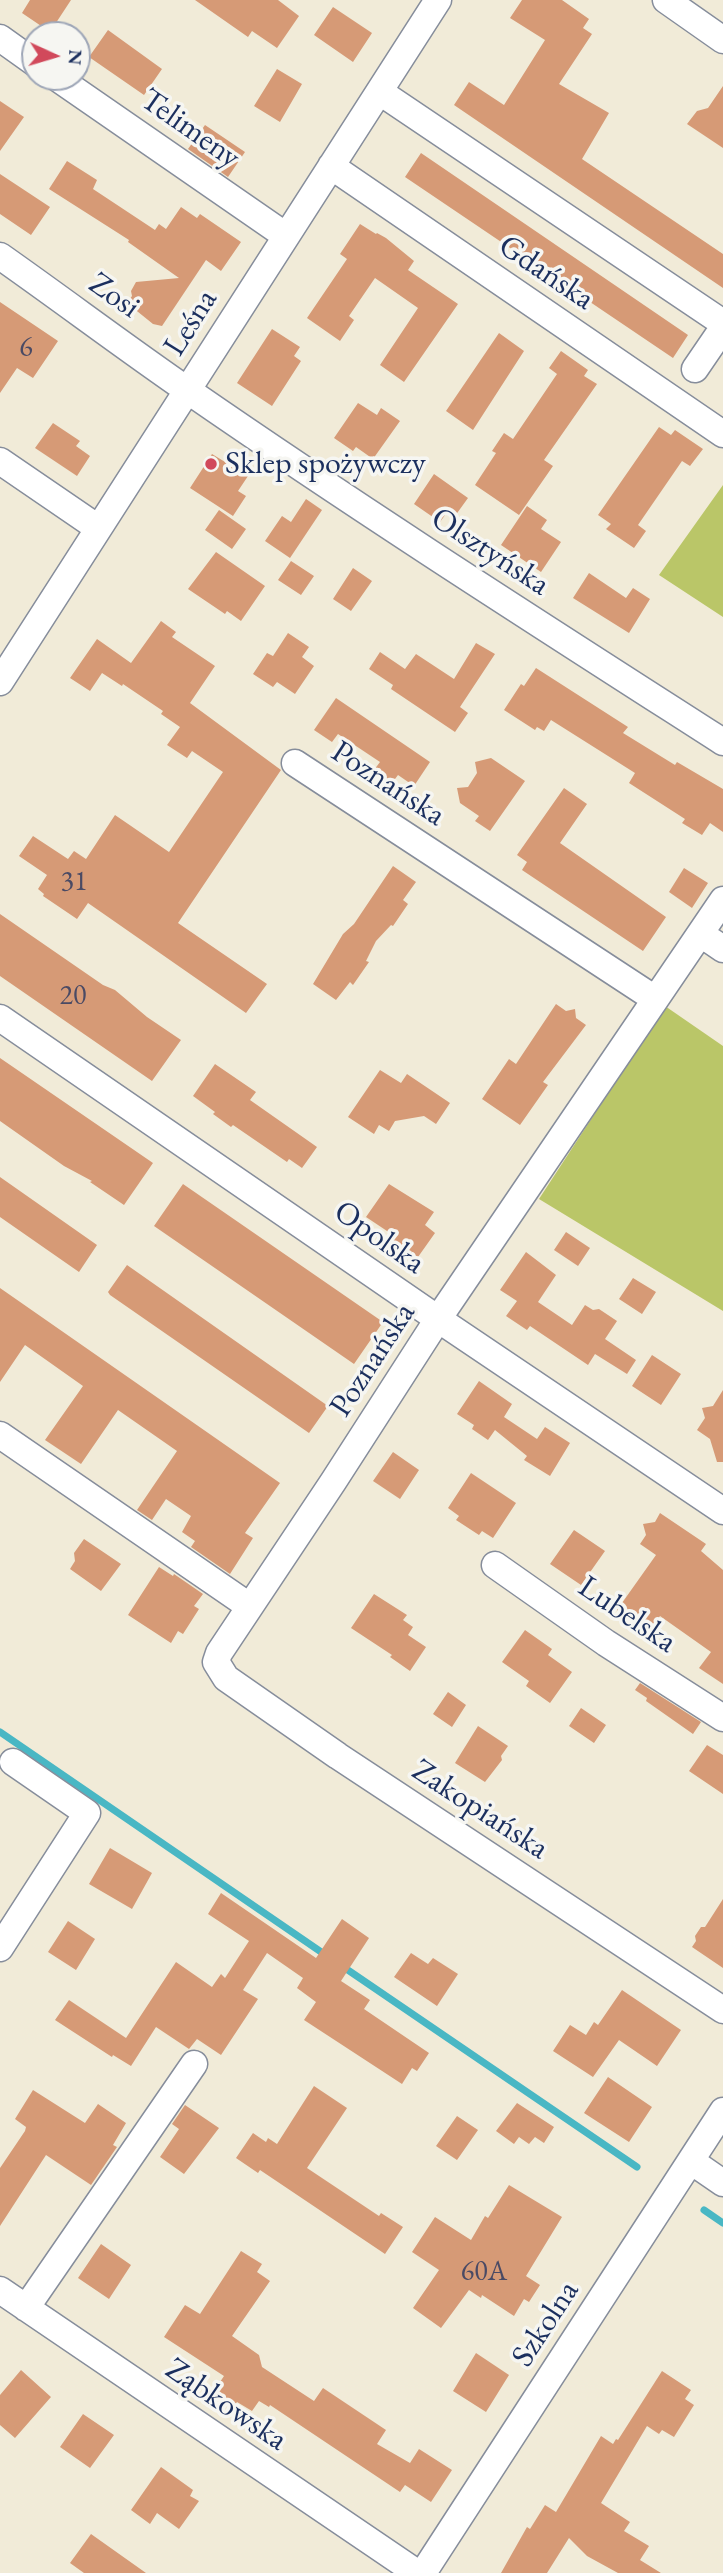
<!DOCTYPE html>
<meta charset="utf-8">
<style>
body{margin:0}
#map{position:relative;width:723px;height:2573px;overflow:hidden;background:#f1ebd8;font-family:"EB Garamond",serif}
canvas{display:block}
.north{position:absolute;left:21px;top:21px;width:70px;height:70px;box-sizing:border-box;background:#f6f6f2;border:2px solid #9ea6b7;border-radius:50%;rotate:94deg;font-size:19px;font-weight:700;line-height:28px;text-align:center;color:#1b2f5e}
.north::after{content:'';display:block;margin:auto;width:24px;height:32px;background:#d1495b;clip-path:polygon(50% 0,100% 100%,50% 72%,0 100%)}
</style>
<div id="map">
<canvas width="723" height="2573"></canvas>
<div class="north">N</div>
</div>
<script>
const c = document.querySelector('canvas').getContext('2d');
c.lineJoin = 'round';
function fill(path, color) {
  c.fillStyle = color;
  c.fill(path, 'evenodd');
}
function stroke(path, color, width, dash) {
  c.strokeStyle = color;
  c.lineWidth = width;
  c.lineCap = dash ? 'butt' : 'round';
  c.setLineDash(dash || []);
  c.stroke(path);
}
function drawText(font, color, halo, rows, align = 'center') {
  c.font = font + ' "EB Garamond",serif';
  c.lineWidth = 7;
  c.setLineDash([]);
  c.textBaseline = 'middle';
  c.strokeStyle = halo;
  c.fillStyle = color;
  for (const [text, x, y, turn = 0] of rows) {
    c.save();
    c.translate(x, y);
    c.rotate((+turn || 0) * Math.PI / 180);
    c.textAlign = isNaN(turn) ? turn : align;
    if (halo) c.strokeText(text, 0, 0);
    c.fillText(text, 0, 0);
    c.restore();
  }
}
const green = new Path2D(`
 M723,485V617L659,575Z
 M665,1006L723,1046V1311L539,1199Z`);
const stream = new Path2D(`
 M0,1732L327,1956
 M342,1966L637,2167
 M704,2210L723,2223`);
const building = new Path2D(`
 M30,0H71L50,32L22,13Z
 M195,0H278L299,16L277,48L252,31L248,37Z
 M522,0H562L589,19L583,28L592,34L559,84L609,113L582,159L723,254V288L454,105L469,82L504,105L545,40L510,18Z
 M333,7L372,33L353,62L314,35Z
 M108,30L162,69L144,95L89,57Z
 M277,69L302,84L280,122L254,106Z
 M723,86V148L687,124L697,111L708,108Z
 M0,101L24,117L0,151Z
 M205,125L245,152L228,177L188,149Z
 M421,153L688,335L673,358L405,177Z
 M67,161L97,180L93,189L155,230L159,224L166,229L181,207L197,218L200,214L241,242L221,271L206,260L162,326L153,324L127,303L132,296L131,291L136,282L179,278L128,242L129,240L49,189Z
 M0,174L50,207L31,235L0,214Z
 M360,224L376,234L377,233L386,238L414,261L408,270L458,304L404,382L380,365L418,308L375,278L349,316L354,320L340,341L307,318L347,259L340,254Z
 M0,302L58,341L33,378L17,368L0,393Z
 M272,329L300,347L294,356L301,361L272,406L237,383Z
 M499,333L524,351L473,430L446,411Z
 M561,351L588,370L584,376L597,384L544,460L553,466L519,515L475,485L496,453L492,451L504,433L513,439L557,374L549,368Z
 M358,403L377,415L381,408L400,421L373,459L356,447L353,451L334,438Z
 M53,423L80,441L76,446L90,456L77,476L35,448Z
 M659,427L671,435L675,430L703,449L690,466L682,461L638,525L646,531L634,548L606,529L611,524L598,515Z
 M212,454L248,476L238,491L246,496L233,516L190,488Z
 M434,474L468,498L455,516L448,511L440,522L414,504Z
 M306,499L322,510L290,558L265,541L282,516L291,522Z
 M527,506L547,520L541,529L561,542L541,572L501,545Z
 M219,510L246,529L232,549L205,530Z
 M216,552L265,586L241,621L227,611L225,614L188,589Z
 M291,561L314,576L301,595L278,580Z
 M353,568L372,581L351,611L333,599Z
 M589,573L626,598L633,588L650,599L629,633L573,598Z
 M161,621L176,632L172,637L215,666L190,703L281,770L178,923L267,984L246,1013L88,903L77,919L43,896L44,894L38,889L47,875L19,856L33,836L68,859L74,851L86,859L115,815L169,852L223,772L192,751L187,758L167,745L180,727L161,714L163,711L123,684L122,686L102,673L90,691L70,678L97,639L131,663Z
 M288,633L309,647L302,657L314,666L295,694L277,682L273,687L253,674L267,653L273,656Z
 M476,643L495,654L460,707L468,713L455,732L391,689L393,685L369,669L380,652L405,669L416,654L454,679Z
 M536,668L628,727L623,733L675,765L677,762L723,789V832L710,823L702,835L682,823L685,819L629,783L635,773L551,720L544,731L537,727L535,730L504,710L521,684L524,686Z
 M336,698L430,762L414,786L398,775L392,783L374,770L380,762L338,734L332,742L314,730Z
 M491,758L525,781L490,831L475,821L479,816L460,803L457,788L468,787L477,773L475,762Z
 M564,788L587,804L560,843L666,917L643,951L522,870L527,862L517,855Z
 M393,866L416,882L403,900L408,904L393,926L391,925L376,941L366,961L369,962L353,985L350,982L336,1000L313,984L343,934L354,924Z
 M684,868L708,883L692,908L669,892Z
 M0,914L103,985L115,990L147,1017L181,1040L152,1081L0,976Z
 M556,1004L566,1011L575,1009L576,1018L586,1025L543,1082L548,1085L520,1125L482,1099L509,1059L516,1064Z
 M0,1058L153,1163L124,1205L90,1182L92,1181L64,1166L0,1121Z
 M215,1064L256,1092L250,1100L317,1147L302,1168L289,1159L287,1162L233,1125L231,1127L213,1114L215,1112L193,1096Z
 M380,1070L401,1083L407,1074L450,1103L436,1124L424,1116L395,1121L389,1131L379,1125L374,1134L348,1117Z
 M0,1177L97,1245L79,1272L0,1217Z
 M183,1184L383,1322L354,1364L154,1226Z
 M389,1184L434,1212L425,1225L435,1233L418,1257L387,1237L390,1233L366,1217Z
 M566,1232L590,1248L578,1266L554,1250Z
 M526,1252L556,1275L538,1302L572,1325L585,1305L593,1310L599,1309L617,1321L605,1339L636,1360L627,1374L595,1354L588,1365L530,1326L527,1330L506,1316L517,1301L500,1290Z
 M127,1265L328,1406L309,1433L110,1295L108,1292Z
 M633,1278L656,1292L642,1314L619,1299Z
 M0,1288L280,1483L245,1533L253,1538L230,1574L191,1547L195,1541L182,1532L191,1516L166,1499L152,1520L137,1510L177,1451L118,1410L81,1464L45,1440L83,1386L25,1345L0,1382Z
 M652,1355L681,1374L661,1405L632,1386Z
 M479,1381L512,1404L504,1417L537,1439L545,1427L570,1443L550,1476L524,1460L527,1456L495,1430L488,1440L472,1429L474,1425L457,1414Z
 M723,1390V1462H717L710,1439L697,1430L705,1418L702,1408L713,1406Z
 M393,1452L419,1470L400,1499L373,1481Z
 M471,1473L516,1503L493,1538L482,1531L479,1535L456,1520L459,1516L448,1508Z
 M660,1513L706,1544L701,1551L723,1570V1684L699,1668L711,1652L660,1616L649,1632L617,1610L656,1555L640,1544L646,1535L643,1524L655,1522Z
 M574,1530L605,1551L581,1585L550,1564Z
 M84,1539L121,1564L101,1591L70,1569L75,1561L74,1553Z
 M159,1567L173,1576L174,1574L203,1594L194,1606L199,1609L183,1634L178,1631L171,1643L128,1615Z
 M374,1594L407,1615L403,1620L413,1627L408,1635L426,1647L410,1671L390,1657L392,1655L351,1628Z
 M525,1630L552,1649L548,1655L572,1672L550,1703L526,1686L529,1681L502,1662Z
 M640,1683L701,1722L693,1734L646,1701L647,1698L635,1690Z
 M448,1692L466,1705L452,1727L433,1714Z
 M581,1708L606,1725L594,1743L569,1726Z
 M478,1726L508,1746L501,1756L502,1760L485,1782L455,1763Z
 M707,1745L723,1755V1794L689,1771Z
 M110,1848L152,1873L132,1909L89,1884Z
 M221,1893L316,1958L342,1919L369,1938L341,1981L370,2000L364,2009L429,2053L417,2071L412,2068L402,2084L304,2020L316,2002L297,1988L303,1978L267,1953L243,1990L258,1999L221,2055L197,2039L189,2049L156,2027L131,2066L113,2055L112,2057L55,2020L69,2000L126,2038L176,1962L212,1987L221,1974L225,1978L249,1941L208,1914Z
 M723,1899V1968L692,1947L696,1941L695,1936L701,1927H705Z
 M68,1921L95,1939L76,1970L48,1952Z
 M411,1953L428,1964L433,1958L458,1974L437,2006L394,1977Z
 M622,1990L681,2030L657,2066L619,2040L593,2077L553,2051L570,2025L586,2035L594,2022L598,2025Z
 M608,2077L652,2107L629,2142L584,2113Z
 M314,2086L347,2108L307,2168L379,2216L381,2213L403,2227L385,2254L260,2170L258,2173L236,2158L253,2133L266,2142L268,2138L277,2144Z
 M33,2090L85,2123L98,2104L126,2123L113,2145L117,2147L91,2185L46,2155L0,2226V2168L25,2131L26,2127L15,2119Z
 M517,2103L554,2127L544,2143L535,2137L529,2144L519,2137L514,2144L496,2131Z
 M185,2105L219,2128L184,2174L160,2157L179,2129L172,2124Z
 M457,2116L478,2130L457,2160L436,2146Z
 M509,2185L562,2217L526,2276L540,2285L529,2302L524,2299L514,2316L482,2295L481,2298L469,2290L441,2328L413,2308L439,2270L412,2252L435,2217L471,2240L485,2216L488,2218Z
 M101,2244L131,2265L109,2299L78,2278Z
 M241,2251L262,2264L257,2272L270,2281L232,2336L259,2355L262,2367L314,2401L323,2388L386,2430L377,2444L410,2463L419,2449L452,2470L431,2502L405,2485L400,2492L270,2405L269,2407L259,2401L252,2411L237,2402L234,2406L217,2395L216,2388L224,2376L164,2337L185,2305L200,2314Z
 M476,2353L509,2375L486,2412L453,2391Z
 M21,2370L51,2397L15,2438L0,2425V2395Z
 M662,2371L691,2390L685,2399L694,2405L674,2437L662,2430L659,2434L647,2426L601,2503L630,2522L624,2531L649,2546L640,2560L661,2573H618L587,2556L569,2538L547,2573H501L527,2527L530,2529L545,2505L556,2512L601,2436L613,2444L616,2439L618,2440Z
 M83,2414L114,2435L90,2468L60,2447Z
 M161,2467L193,2490L190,2496L199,2501L179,2529L157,2513L150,2524L131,2510Z
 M91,2534L146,2573H84L70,2563Z`);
const minor = new Path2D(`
 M666,0L723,40
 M0,38L35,63
 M56,77L286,236
 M380,92L723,323
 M331,166L723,434
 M0,256C64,301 126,348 190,392C365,513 544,627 723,742
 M695,369L723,328
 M0,461L98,528
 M0,682L438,0
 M295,763L655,999
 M723,900L438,1319L333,1482L219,1653L216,1662L226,1678L338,1756L723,2010
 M701,934L723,949
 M0,1018L438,1319L723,1511
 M0,1435L249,1606
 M495,1565L606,1643L723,1718
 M0,1948L87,1813L13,1762
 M691,2161L723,2183
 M0,2290L417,2573
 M26,2308L194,2064
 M423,2573L723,2111`);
const markers = [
 [211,464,7,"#d1495b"]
];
const numberNames = [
 ["6",26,348],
 ["31",74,882],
 ["20",73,996],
 ["60A",484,2272]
];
const streetNames = [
 ["Telimeny",190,129,35],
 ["Gdańska",546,273,34],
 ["Zosi",114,296,35],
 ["Leśna",191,323,-58],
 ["Olsztyńska",490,552,33],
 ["Poznańska",388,784,33],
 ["Opolska",379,1238,35],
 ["Poznańska",373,1360,-57],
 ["Lubelska",627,1615,34],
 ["Zakopiańska",480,1810,33],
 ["Szkolna",546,2324,-57],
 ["Ząbkowska",226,2405,34]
];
const poiNames = [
 ["Sklep spożywczy",225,464]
];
fill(green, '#bac668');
stroke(stream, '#49b7c4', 7);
fill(building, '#d69a76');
stroke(minor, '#868d9b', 29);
stroke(minor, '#fff', 26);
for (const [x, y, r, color] of markers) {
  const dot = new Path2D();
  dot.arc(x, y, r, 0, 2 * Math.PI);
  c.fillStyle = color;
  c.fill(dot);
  stroke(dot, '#f6f6f2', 2.5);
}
drawText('28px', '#4a4a64', null, numberNames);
drawText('32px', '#1b2f5e', '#f6f6f2', streetNames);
drawText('32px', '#1b2f5e', '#f6f6f2', poiNames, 'left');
</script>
